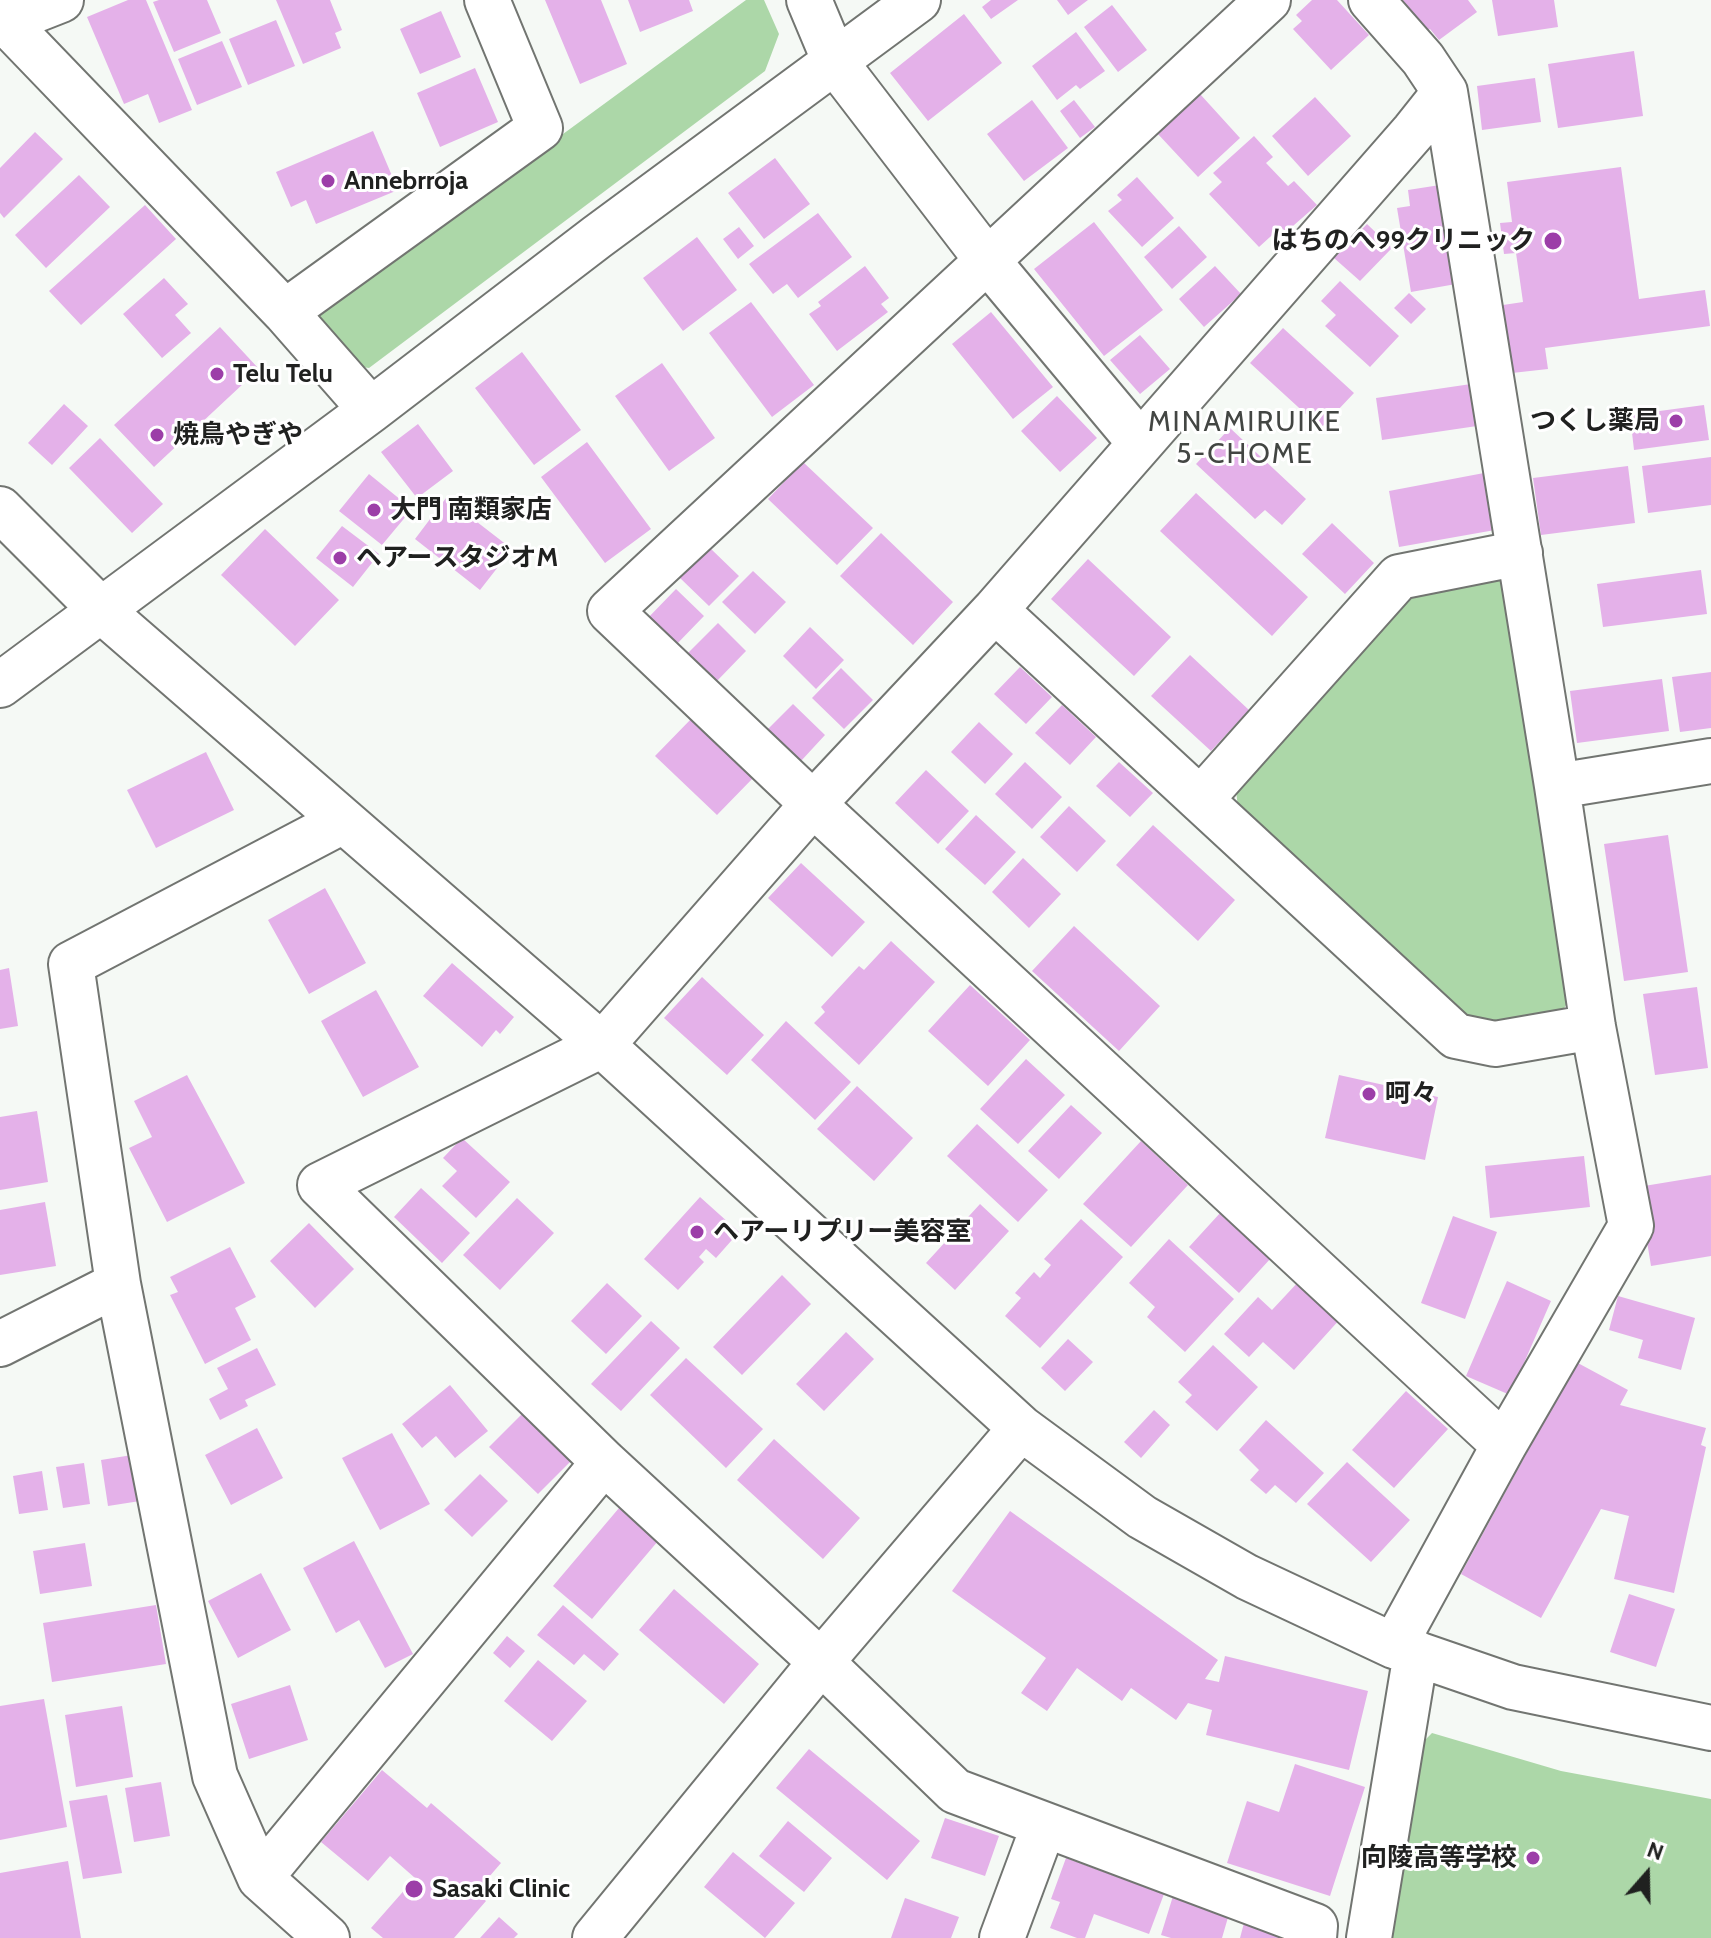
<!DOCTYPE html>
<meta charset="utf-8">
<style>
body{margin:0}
#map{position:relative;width:1711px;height:1938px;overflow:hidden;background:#f5f9f5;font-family:Cabin,sans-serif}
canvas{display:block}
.north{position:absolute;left:1607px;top:1834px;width:80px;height:80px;-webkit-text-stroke:6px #fff;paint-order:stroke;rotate:20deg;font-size:22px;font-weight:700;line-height:32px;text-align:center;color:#202120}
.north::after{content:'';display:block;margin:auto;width:28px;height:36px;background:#202120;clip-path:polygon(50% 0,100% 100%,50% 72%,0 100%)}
</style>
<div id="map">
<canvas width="1711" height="1938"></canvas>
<div class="north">N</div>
</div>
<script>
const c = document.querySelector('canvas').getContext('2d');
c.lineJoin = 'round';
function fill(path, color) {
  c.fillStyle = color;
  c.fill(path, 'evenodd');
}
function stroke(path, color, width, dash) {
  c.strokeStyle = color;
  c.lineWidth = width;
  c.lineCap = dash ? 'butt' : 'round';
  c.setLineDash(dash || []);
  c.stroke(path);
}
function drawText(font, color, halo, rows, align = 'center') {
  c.font = font + ' Cabin,"Noto Sans JP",sans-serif';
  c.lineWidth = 6;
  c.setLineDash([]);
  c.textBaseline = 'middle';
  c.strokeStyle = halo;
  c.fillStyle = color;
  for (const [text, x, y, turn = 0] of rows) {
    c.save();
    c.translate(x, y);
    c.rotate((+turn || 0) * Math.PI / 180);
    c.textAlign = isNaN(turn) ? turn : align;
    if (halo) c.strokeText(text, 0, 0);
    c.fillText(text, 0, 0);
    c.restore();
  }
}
const green = new Path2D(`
 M746,0H764L779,34L765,71L369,368L349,365L314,330L320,312Z
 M1492,571L1508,581L1571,997L1561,1013L1486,1025L1461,1018L1238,810L1236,788L1403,599Z
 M1432,1733L1561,1771L1711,1799V1938H1389L1421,1744Z`);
const building = new Path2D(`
 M128,0H146L192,110L159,123L148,94L124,104L87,17Z
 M159,0H207L221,33L174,52L153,2Z
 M276,0H330L342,30L335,33L341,48L303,64Z
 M545,0H601L627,64L580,84Z
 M628,0H689L693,11L640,32Z
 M991,0H1018L991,19L982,7Z
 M1057,0H1088L1068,15Z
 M1312,0H1337L1369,35L1331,70L1293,29L1302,21L1296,15Z
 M1403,0H1468L1477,12L1439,40L1430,29L1427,31Z
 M1492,0H1554L1558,27L1498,36Z
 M1112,5L1147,50L1118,72L1084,27Z
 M441,11L461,57L420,74L400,29Z
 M964,14L1002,63L928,121L890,73Z
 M276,20L295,66L248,85L229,39Z
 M1076,32L1105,71L1080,89L1076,85L1057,100L1032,66Z
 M222,41L242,87L197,105L178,59Z
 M1634,51L1643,116L1558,128L1548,64Z
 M475,68L498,122L440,147L417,93Z
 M1535,78L1541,122L1482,130L1477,86Z
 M1200,94L1240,138L1198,177L1157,133Z
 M1315,97L1351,136L1308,176L1272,136Z
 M1032,100L1068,148L1024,181L987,134Z
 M1074,100L1095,127L1080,138L1060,111Z
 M373,131L398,190L316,224L306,200L291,207L276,172Z
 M35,132L63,159L4,218L0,213V168Z
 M1254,136L1273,157L1266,163L1288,186L1294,181L1317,205L1286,232L1281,227L1259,247L1209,194L1222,182L1213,173Z
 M775,158L810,204L764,239L728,193Z
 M1621,167L1639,299L1705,290L1710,326L1545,348L1548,369L1512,373L1503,305L1523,302L1516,253L1504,254L1500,223L1512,222L1507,182Z
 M79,175L110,207L46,268L15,235Z
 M1137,177L1174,218L1142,247L1108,211L1122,200L1117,195Z
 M1440,185L1456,284L1411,292L1397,208L1410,206L1408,190Z
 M145,205L176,239L81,325L49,291Z
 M818,213L852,257L798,298L787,284L773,294L749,264Z
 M1094,222L1163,310L1104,356L1034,269Z
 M1367,224L1392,248L1360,281L1334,258Z
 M1179,226L1207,257L1172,289L1144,257Z
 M739,227L754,246L738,259L723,239Z
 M697,237L737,290L683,331L643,278Z
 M865,266L889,298L881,304L888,312L837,351L809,314L821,306L818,302Z
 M1215,266L1241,294L1204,327L1179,299Z
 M164,278L188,304L175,315L191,333L162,358L123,314Z
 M1340,281L1399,336L1370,367L1325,326L1336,315L1321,301Z
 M1409,293L1426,309L1411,324L1394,308Z
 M751,302L814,385L772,417L709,333Z
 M991,312L1053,387L1013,419L952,344Z
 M220,327L259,369L154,467L114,425Z
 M1283,328L1354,393L1321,428L1250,363Z
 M1140,335L1170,369L1140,394L1110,360Z
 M522,352L581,430L534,465L475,388Z
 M662,363L715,438L669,471L615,396Z
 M1471,384L1477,426L1382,440L1376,398Z
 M1057,396L1097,438L1060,472L1021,431Z
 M64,404L88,426L52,465L28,443Z
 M1704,405L1709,440L1634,450L1630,415Z
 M418,424L453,471L417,498L381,452Z
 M1230,428L1306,499L1282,525L1265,510L1255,519L1196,464Z
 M100,438L163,504L132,533L69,468Z
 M587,442L651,529L605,563L541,477Z
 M1711,457V505L1648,513L1642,466Z
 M803,462L873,528L837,565L768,499Z
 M1628,466L1635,523L1541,535L1533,478Z
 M1484,473L1495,530L1399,547L1389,491Z
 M369,474L412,509L382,545L339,511Z
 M1196,493L1308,597L1272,636L1160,531Z
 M446,498L512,549L480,590L415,539Z
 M1332,523L1374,563L1345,594L1302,554Z
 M342,526L379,554L353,587L316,558Z
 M265,529L339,600L295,646L221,575Z
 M881,533L953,602L913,645L840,576Z
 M710,548L739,576L709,606L680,578Z
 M1088,559L1171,637L1134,676L1051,599Z
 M1701,570L1707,614L1603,627L1597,584Z
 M753,571L786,602L755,634L722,602Z
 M676,589L704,616L672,649L644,622Z
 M718,623L746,651L715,683L686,655Z
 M810,627L844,660L816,689L783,656Z
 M1190,655L1249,710L1211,751L1151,696Z
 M1020,667L1052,697L1026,724L994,694Z
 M841,668L873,700L844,729L812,698Z
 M1711,672V728L1680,732L1672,677Z
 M1662,679L1669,731L1577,743L1570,691Z
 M793,704L825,735L801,761L768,729Z
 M1062,705L1096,737L1070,765L1035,733Z
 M692,718L754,777L717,815L655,756Z
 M979,722L1013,754L985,784L951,752Z
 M206,752L234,810L156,848L127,790Z
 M1025,762L1062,797L1032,829L995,794Z
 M1119,762L1153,793L1130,817L1096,786Z
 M926,770L969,811L938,844L895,803Z
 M1069,806L1106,841L1077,872L1040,837Z
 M976,815L1016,852L985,885L945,849Z
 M1153,825L1235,900L1198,941L1116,865Z
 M1668,835L1688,972L1624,981L1604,844Z
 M1023,858L1061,894L1029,928L992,892Z
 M801,863L865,922L832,957L768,898Z
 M325,888L366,963L309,994L268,920Z
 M1074,926L1160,1006L1119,1051L1032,971Z
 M891,941L935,982L859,1065L814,1023L825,1012L821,1007L859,966L864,970Z
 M452,963L514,1017L500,1034L496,1030L482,1047L423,996Z
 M9,968L18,1026L0,1029V970Z
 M702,977L764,1035L727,1075L664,1018Z
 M970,985L1030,1040L988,1086L928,1031Z
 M1697,987L1708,1068L1655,1075L1643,994Z
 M376,990L419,1067L363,1097L321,1021Z
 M786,1021L851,1082L815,1120L751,1060Z
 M1026,1059L1065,1095L1018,1144L980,1109Z
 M187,1075L245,1183L167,1222L129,1148L152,1137L134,1101Z
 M1339,1075L1438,1097L1425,1160L1325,1138Z
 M857,1086L913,1138L874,1181L817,1129Z
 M1071,1105L1102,1133L1059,1179L1028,1151Z
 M37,1111L48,1182L0,1190V1117Z
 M977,1124L1048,1190L1018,1222L947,1156Z
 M462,1138L510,1182L476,1218L442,1186L457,1171L443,1158Z
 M1141,1141L1188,1185L1131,1247L1083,1204Z
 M1584,1156L1590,1207L1490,1218L1485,1166Z
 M1711,1175V1256L1651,1266L1638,1187Z
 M421,1188L470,1233L442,1263L394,1217Z
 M700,1197L739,1232L716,1258L706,1249L699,1257L704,1262L678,1290L644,1259Z
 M517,1198L554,1233L500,1290L463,1255Z
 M45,1202L56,1266L0,1275V1210Z
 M980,1204L1009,1231L955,1290L926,1263Z
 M1221,1212L1271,1258L1239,1293L1189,1247Z
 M1453,1216L1497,1232L1465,1319L1421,1303Z
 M1081,1219L1123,1257L1040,1348L1005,1316L1021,1298L1015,1293L1034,1272L1040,1278L1051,1265L1044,1259Z
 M309,1223L354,1269L315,1308L270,1261Z
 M1169,1239L1234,1299L1185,1352L1147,1317L1155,1307L1129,1283Z
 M230,1247L256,1297L235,1308L251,1340L205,1364L170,1295L178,1292L170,1277Z
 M782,1275L811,1304L742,1375L713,1347Z
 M1300,1280L1341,1318L1294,1370L1263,1342L1249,1357L1224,1334L1258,1297L1272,1310Z
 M1507,1281L1551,1301L1510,1395L1466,1376Z
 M607,1283L642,1316L606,1354L571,1321Z
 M1618,1296L1695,1318L1681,1370L1638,1358L1643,1340L1609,1330Z
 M651,1321L680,1348L621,1411L591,1384Z
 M846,1332L874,1359L824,1411L796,1384Z
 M1068,1339L1093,1362L1065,1391L1041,1368Z
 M1213,1345L1258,1387L1217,1431L1185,1402L1192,1395L1178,1382Z
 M257,1348L276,1385L245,1400L248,1406L220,1420L209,1399L228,1389L217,1368Z
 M686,1358L763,1429L726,1468L650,1395Z
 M1576,1362L1628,1390L1620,1405L1706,1428L1701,1445L1706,1447L1674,1593L1614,1579L1629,1516L1601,1509L1541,1618L1461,1574Z
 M450,1385L488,1431L455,1458L436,1436L422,1448L402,1424Z
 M1406,1391L1448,1429L1394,1488L1352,1450Z
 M1154,1410L1170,1425L1141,1458L1124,1442Z
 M522,1414L571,1461L538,1494L489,1447Z
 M1266,1420L1324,1473L1296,1503L1275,1485L1266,1494L1250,1480L1259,1470L1239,1450Z
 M257,1428L283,1478L231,1505L205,1455Z
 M392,1433L430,1504L380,1530L342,1458Z
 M774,1439L860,1518L823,1559L737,1480Z
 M132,1455L140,1501L108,1506L101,1460Z
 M1347,1462L1410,1520L1371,1562L1307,1504Z
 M84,1463L90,1504L63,1508L56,1467Z
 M42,1471L48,1510L19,1514L13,1476Z
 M480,1474L508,1501L472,1537L444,1510Z
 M619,1508L658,1541L592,1619L553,1586Z
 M1010,1511L1218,1660L1205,1679L1219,1682L1225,1656L1368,1691L1349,1770L1206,1735L1212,1710L1188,1703L1176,1720L1131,1688L1122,1701L1077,1668L1047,1711L1021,1693L1046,1658L952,1591Z
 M354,1541L413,1654L385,1668L359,1620L336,1633L303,1568Z
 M85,1543L92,1586L40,1594L33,1551Z
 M261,1573L291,1630L238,1658L208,1601Z
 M674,1589L759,1664L724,1704L639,1630Z
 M1629,1594L1675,1609L1656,1667L1610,1652Z
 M156,1605L166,1664L52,1682L43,1623Z
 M563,1605L619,1654L604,1671L584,1654L574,1665L537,1635Z
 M507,1636L525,1651L510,1668L493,1653Z
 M538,1660L587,1701L552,1741L504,1701Z
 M290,1685L308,1740L249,1759L231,1704Z
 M44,1699L67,1827L0,1840V1706Z
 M122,1706L133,1777L76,1787L65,1715Z
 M809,1749L920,1841L887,1880L776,1788Z
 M1295,1764L1365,1787L1330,1896L1227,1863L1247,1801L1279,1812Z
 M382,1770L427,1808L431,1803L501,1863L476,1892L486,1901L454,1938H383L371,1928L415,1878L390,1856L368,1881L321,1842Z
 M161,1782L170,1836L134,1842L125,1788Z
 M107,1795L122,1873L83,1879L69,1801Z
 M945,1818L999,1836L985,1876L931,1858Z
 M788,1821L832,1858L804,1892L759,1856Z
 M733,1852L795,1903L765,1938L704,1887Z
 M1066,1858L1164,1894L1149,1934L1094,1914L1085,1938H1077L1050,1928L1060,1902L1051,1899Z
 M68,1861L81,1938H0V1873Z
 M1173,1896L1229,1914L1222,1938H1171L1161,1935Z
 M905,1898L959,1917L951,1938H891Z
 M499,1917L518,1934L514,1938H480Z
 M1244,1923L1294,1938H1240Z`);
const minor = new Path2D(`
 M809,0L835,62L987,260L1140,443
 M1268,0L610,611L813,804L1504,1445
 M1371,0L1423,59L1445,92L1557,786L1593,1027L1631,1226L1504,1445L1394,1646
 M0,16L285,312L371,410
 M5,22L61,0
 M285,312L540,128L487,0
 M0,509L102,611L602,1045L1021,1428L1142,1517L1247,1577L1394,1646L1513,1687L1711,1728
 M995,610L1456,1036L1495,1044L1593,1027
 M0,685L371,410L597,237L918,0
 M1557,786L1711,761
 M1201,799L1399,577L1520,553
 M0,1344L118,1284
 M260,1878L604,1462
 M327,1938L260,1878L215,1776L118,1284L71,964L343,821
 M595,1938L821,1662L1021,1428
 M1002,1938L1044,1825
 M1314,1938L1315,1926L955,1791L821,1662L604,1462L320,1185L602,1045L813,804L995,610L1414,131L1445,92
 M1369,1938L1416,1653`);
const markers = [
 [328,181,8,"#9c3ea8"],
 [1553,241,10,"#9c3ea8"],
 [217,374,8,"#9c3ea8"],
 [1676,421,8,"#9c3ea8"],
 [157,435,8,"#9c3ea8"],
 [374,510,8,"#9c3ea8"],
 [340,558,8,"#9c3ea8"],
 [1369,1094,8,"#9c3ea8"],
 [697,1232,8,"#9c3ea8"],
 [1533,1858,8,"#9c3ea8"],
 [414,1889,10,"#9c3ea8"]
];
const poiNames = [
 ["Annebrroja",344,181],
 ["はちのへ99クリニック",1535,241,"right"],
 ["Telu Telu",233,374],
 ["つくし薬局",1660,421,"right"],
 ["焼鳥やぎや",173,435],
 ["大門 南類家店",390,510],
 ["ヘアースタジオM",356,558],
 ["呵々",1385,1094],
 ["ヘアーリプリー美容室",713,1232],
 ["向陵高等学校",1517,1858,"right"],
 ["Sasaki Clinic",432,1889]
];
const neighbourhoodNames = [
 ["MINAMIRUIKE",1245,423],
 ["5-CHOME",1245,455]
];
fill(green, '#acd7a8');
fill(building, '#e4b1e9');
stroke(minor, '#727571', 48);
stroke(minor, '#fff', 44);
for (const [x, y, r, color] of markers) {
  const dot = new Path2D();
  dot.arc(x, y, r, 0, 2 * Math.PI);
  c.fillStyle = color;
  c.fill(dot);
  stroke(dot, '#fff', 3);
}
drawText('bold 26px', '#202120', '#fff', poiNames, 'left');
c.letterSpacing = '2px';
drawText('28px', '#434643', '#fff', neighbourhoodNames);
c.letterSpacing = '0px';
</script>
